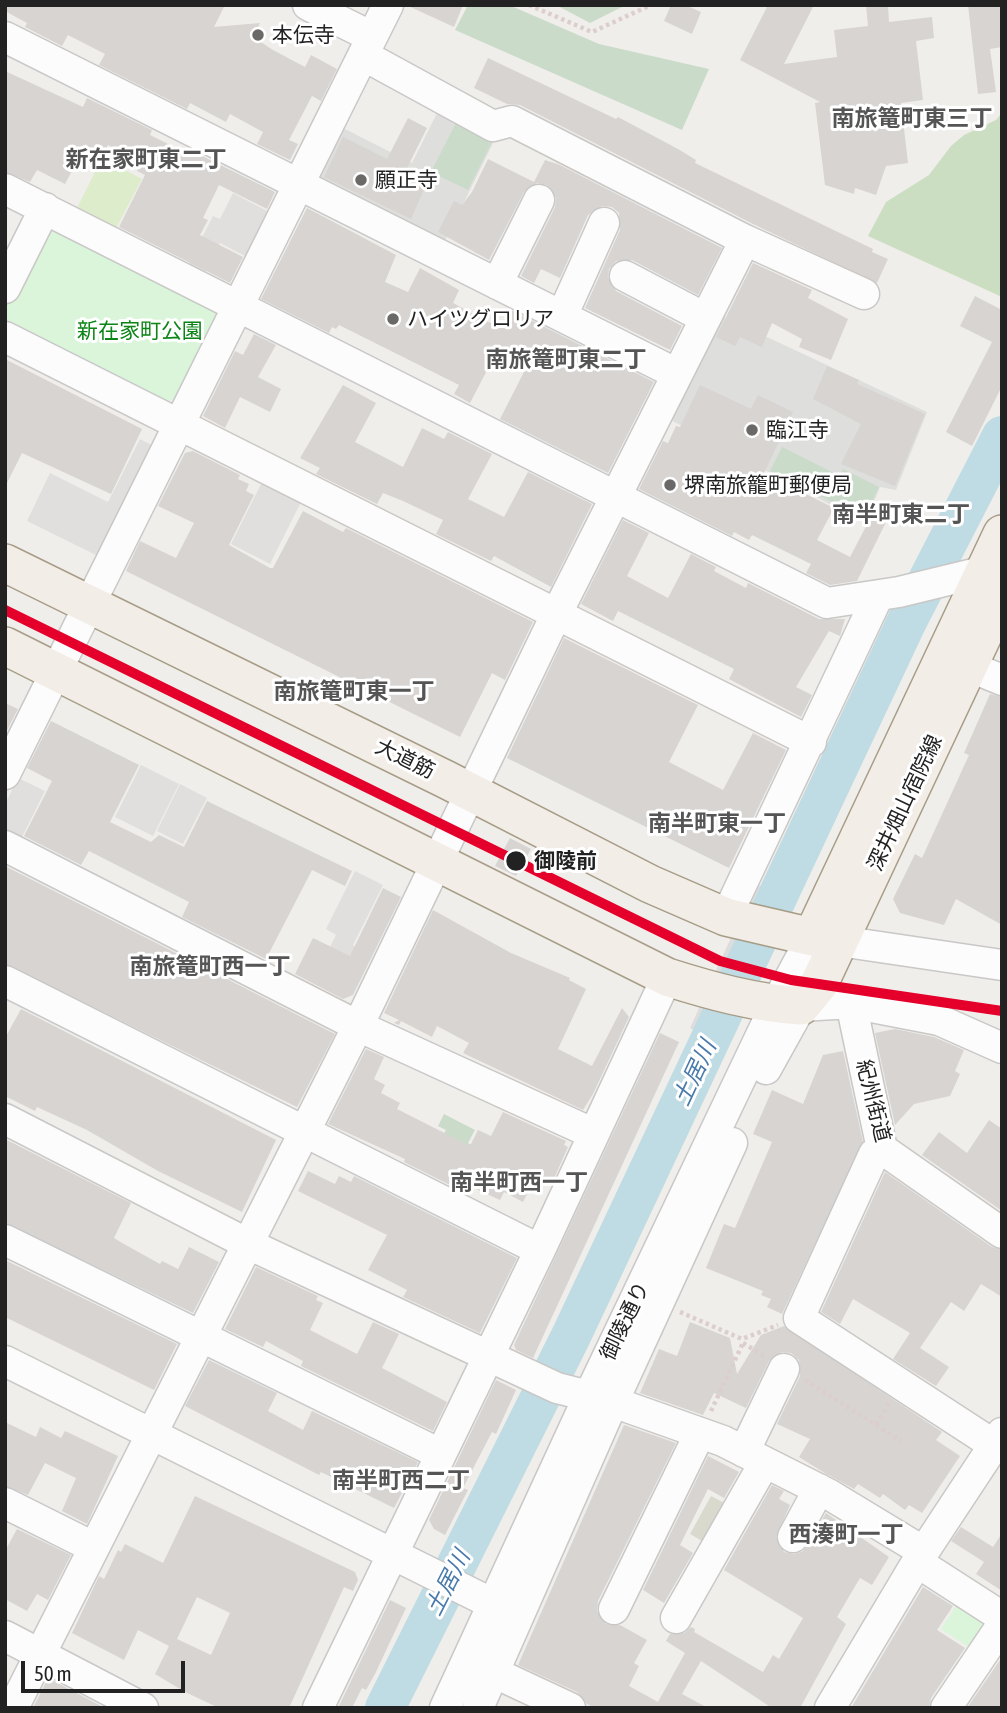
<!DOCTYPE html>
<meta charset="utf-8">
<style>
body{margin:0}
#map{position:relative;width:1007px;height:1713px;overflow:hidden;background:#f0eeeb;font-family:"Asap Condensed",sans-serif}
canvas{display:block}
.frame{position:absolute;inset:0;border:7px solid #222;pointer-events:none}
.scale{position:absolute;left:21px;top:1661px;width:164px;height:32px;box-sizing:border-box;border:4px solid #222;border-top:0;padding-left:9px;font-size:21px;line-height:24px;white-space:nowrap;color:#222;-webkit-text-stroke:5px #fff;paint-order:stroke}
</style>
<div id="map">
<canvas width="1007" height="1713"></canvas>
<div class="frame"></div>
<div class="scale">50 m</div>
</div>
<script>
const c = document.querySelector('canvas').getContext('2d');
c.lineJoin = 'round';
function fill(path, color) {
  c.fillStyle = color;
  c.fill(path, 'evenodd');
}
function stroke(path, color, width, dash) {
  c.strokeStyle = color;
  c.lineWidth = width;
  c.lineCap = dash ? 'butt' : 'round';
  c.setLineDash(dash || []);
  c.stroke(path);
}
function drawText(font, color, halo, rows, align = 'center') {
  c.font = font + ' "Asap Condensed","Noto Sans JP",sans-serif';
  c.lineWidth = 6;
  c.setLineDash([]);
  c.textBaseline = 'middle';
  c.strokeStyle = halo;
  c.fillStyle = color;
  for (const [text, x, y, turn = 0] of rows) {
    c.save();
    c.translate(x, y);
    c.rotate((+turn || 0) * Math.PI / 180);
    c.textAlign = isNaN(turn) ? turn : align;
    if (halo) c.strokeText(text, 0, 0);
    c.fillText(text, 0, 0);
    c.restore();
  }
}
const religious = new Path2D(`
 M438,111L495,139L443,245L321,184L318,174L341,127L412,163Z
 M718,314L927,412L896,490L880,487L865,523L667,418Z`);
const construction = new Path2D(`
 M711,1496L730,1506L709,1545L690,1534Z`);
const grass = new Path2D(`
 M102,158L142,179L114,232L75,212Z`);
const forest = new Path2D(`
 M1002,113V297L868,236L886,202L929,175L951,146L964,135L996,120Z`);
const cemetery = new Path2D(`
 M468,5H509L599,44L709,69L682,130L455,30Z
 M556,5H626L590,23Z
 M457,121L493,140L468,190L431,172Z
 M782,447L840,476L843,469L879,487L864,518L770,471Z
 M444,1114L475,1130L468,1143L480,1150L483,1167L440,1140L446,1130L438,1126Z`);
const park = new Path2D(`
 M51,226L213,307L216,315L174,399L163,403L5,322V305L42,228Z
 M959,1601L982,1617L984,1627L970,1648L941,1629Z`);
const parking = new Path2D(`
 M233,193L269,212L247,257L220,243L204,276L187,267L213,216L220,219Z
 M140,439L153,446L98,556L27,521L50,473L108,502Z
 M262,482L301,502L270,564L231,544Z
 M141,765L179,784L153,836L115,817Z
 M18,778L45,791L22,837L5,829V804Z
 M180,784L207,798L183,844L157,831Z
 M355,871L383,885L353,945L358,949L349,967L326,955L336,935L326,929Z`);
const pier = new Path2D(`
 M758,878L759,885L795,902L727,1048L690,1028Z`);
const river = new Path2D(`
 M385,1708L571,1336L907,621L1002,436`);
const building = new Path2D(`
 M5,5H225L214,27L260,23L253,37L273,50L305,67L311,55L337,69L321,101L312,96L289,140L298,144L290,160L257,144L263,132L230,114L226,122L190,103L187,109L99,65L105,54L68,35L62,46L25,27L27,23L5,11Z
 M406,5H463L454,27Z
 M671,5H685L701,12L692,34L664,21Z
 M768,5H814L784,64L837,57L834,30L868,26L866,5H888L889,22L932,17L934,38L916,41L923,100L901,103L908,163L886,166L876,195L855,188L854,194L825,185L815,103L820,102L740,60Z
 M968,5H1002V47L990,49L996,92L978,94Z
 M488,58L616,119L618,117L678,149L696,160L695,163L873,249L872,252L888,259L877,283L753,224L520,105L507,104L474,88Z
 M5,71L83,107L87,98L152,130L150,135L190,155L192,151L275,192L267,209L219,185L203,218L208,220L200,235L243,257L230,283L119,227L145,175L137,171L141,162L108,145L102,157L84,148L65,184L37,170L30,182L5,172Z
 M408,118L427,128L403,176L425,187L411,219L324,177L343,137L387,159Z
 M488,159L534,182L545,160L560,165L722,248L698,295L632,260L616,261L609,269L608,277L616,291L682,326L670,350L585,308L620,230L619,213L612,207L602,206L588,215L560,278L541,269L534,283L521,276L555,207L556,198L547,185L537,183L524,192L489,260L438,232L454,201L462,205L472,192Z
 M307,208L396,255L385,282L408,292L420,268L459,290L453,303L500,328L509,309L654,382L608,473L500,419L526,368L496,353L470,403L454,394L459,385L339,325L336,329L332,327L329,333L261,299Z
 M753,263L812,290L808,298L848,319L831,360L799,347L802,339L772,323L762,347L740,337L735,346L716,337Z
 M975,296L1002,310V386L972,446L946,432L992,342L960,326Z
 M254,334L276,345L258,377L281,389L270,412L240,397L225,428L203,416L235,351L243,355Z
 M5,359L142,429L111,494L22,453L5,487Z
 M827,366L859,380L857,384L925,414L895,486L841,464L861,424L813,399Z
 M343,385L376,403L355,442L403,467L422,428L444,439L448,432L492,454L468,499L504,517L528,472L592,504L551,587L494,556L491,561L436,534L443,520L403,501L383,493L377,504L316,474L320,468L300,458Z
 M700,385L751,409L758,395L793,412L764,473L834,508L817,540L850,557L873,513L887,520L857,581L830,585L806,573L811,564L752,535L749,540L734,532L732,536L639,489L663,441L668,443L676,426L680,427Z
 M193,451L240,475L238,479L249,484L246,491L254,495L229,545L270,568H273L303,511L343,532L346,528L533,622L505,680L492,673L460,737L126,571L140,541L176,558L194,523L158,506L185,453Z
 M623,520L649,533L627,576L668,598L691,554L716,567L714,571L746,588L748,583L819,619H845L840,636L829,631L796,687L812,695L801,717L729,679L734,669L618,611L613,621L581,604Z
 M564,638L698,705L669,762L723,790L753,733L786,750L729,868L507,758Z
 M990,694L1002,697V925L956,899L944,925L900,913L893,899L915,854L922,858L969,755L964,753Z
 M5,703L18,709L5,734Z
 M51,721L139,765L110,822L151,842L159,835L184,847L207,801L352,871L345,886L312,870L266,959L182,917L189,902L89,851L81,865L24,836L52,781L27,768Z
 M510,838L531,849L516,876L495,866Z
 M5,866L335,1034L297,1107L5,964Z
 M383,888L401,897L353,995L343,999L295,974L313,938L350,956Z
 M433,910L511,953L570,978L569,980L586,989L558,1049L592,1066L622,1008L629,1017L593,1094L583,1110L463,1053L469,1043L437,1026L432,1037L401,1021L399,1025L394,1023L399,1020L384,1013Z
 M21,1009L276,1140L242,1212L158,1171L87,1130L37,1107L35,1111L5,1096V1038Z
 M895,1029L934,1037L964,1050L955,1071L960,1074L950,1096L914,1104L895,1125L875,1033Z
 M660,1033L679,1042L533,1358L516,1350L514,1345Z
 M366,1049L384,1057L374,1079L385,1085L381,1093L400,1103L397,1109L470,1146L478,1130L491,1136L503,1112L566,1141L564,1145L568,1147L552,1183L537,1175L523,1202L504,1192L500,1200L472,1187L468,1194L404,1162L405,1159L328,1124Z
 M843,1051L863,1142L782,1314L767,1307L771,1299L761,1295L763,1291L706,1268L724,1224L735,1228L772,1142L753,1134L772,1090L803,1104L823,1055Z
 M989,1120L1002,1129V1211L922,1155L939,1132L967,1153Z
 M5,1139L131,1203L114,1238L124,1244L160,1264L162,1261L178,1269L189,1247L219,1262L193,1313L5,1223Z
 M308,1171L335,1184L339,1176L351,1182L354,1176L517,1258L480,1333L403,1297L407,1290L368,1270L387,1235L298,1191Z
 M885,1172L992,1247L1002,1250V1297L981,1284L964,1311L951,1302L920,1348L949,1367L936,1386L893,1359L910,1333L853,1299L840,1324L821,1312Z
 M5,1260L177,1344L154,1390L5,1317Z
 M256,1267L318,1296L316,1300L323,1303L310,1330L357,1354L373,1322L399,1334L382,1368L447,1402L433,1431L301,1366L303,1361L266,1341L263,1347L225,1329Z
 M690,1322L730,1338L737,1374L761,1335L784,1326L942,1432L936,1440L960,1456L922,1513L909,1505L905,1510L883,1494L880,1498L858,1484L854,1489L823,1472L799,1457L810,1439L777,1424L800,1376L799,1360L791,1353L782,1352L769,1361L746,1408L714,1393L703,1415L640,1393L659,1349L677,1356Z
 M209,1360L277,1393L268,1411L303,1430L312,1411L418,1462L394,1508L321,1472L319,1475L185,1406Z
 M496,1380L516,1390L496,1434L492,1432L463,1488L468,1490L445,1535L434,1529L429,1520Z
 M5,1422L36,1437L40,1427L61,1438L65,1431L118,1456L87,1524L62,1511L76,1478L45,1463L28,1495L5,1486Z
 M624,1425L676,1443L598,1601L597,1611L606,1624L620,1625L647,1640L634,1663L639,1666L629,1686L658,1702L685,1653L666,1641L670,1634L684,1633L691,1627L695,1629L694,1632L763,1672L773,1655L779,1659L803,1618L724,1570L772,1485L784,1491L779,1499L790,1505L776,1537L784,1552L794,1554L803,1551L826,1513L889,1557L872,1585L860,1578L837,1617L846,1624L800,1708H772L701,1661L682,1694L708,1708H595L587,1704L577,1692L518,1665Z
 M708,1456L739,1472L724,1498L708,1489L680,1545L693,1553L664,1603L643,1590Z
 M195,1496L355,1572L358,1580L353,1591L344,1587L289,1708H219L185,1692L155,1674L169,1646L138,1630L124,1660L72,1633L99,1576L104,1579L118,1550L121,1552L125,1544L163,1563ZM197,1597L230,1613L211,1655L177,1639Z
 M961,1527L993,1547L1002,1533V1591L976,1574L984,1562L951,1541Z
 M17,1529L71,1555L48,1600L37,1594L27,1611L5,1599V1551Z
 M923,1587L953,1606L937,1630L965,1648L931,1698L929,1708H851Z
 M390,1600L406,1608L375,1674L366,1690L362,1688L352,1708H338Z
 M1002,1657V1708H967Z
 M48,1678L105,1708H33Z`);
const path = new Path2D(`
 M529,5L592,32L651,5
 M680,1312L742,1339L778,1325
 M743,1343L764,1356
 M805,1380L901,1441
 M711,1411L743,1343
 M876,1424L889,1404`);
const minor = new Path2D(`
 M308,5L372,37
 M5,37L677,374
 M5,189L827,603L899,592L998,568
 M745,240L864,294
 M625,276L705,318
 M497,284L539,200
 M5,288L45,208
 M562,316L604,223
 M5,337L811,742
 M968,666L1002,680
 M5,774L388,5
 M5,846L358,1026L594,1134
 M726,917L878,596
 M5,981L540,1250
 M851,1003L882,1149L1002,1233
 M766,1069L801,1006L851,1003L939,1020L1002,1048
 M5,1119L248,1244L557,1388L613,1402L723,1441L830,1495L924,1552
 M882,1149L874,1154L799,1318L994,1445
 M5,1240L440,1454
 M5,1361L509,1612
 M744,1452L784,1369
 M5,1503L93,1547
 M793,1537L819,1489
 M917,1562L1002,1617
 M614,1609L700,1433
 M676,1618L765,1462
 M5,1636L143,1708
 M495,1673L570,1708
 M13,1708L358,1026L556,615L745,240L512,121L493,126L363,55
 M318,1708L540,1250L667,977
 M445,1708L589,1396L776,1004L812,937L1002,965
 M478,1708L613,1402L732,1143
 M830,1708L917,1562L1002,1433
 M946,1708L1002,1625`);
const major = new Path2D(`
 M5,563L447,780L650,884L726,917L812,937L1002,534
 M5,646L667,977C711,991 755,1003 801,1006L819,984L1002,595`);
const tram1 = new Path2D(`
 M5,610L720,961L791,980L1002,1011`);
const markers = [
 [258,35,7,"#6a6968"],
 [361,180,7,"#6a6968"],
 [393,319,7,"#6a6968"],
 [752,430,7,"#6a6968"],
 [670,485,7,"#6a6968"],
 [516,861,11,"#222"]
];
const poiNames = [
 ["本伝寺",272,35],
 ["願正寺",375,180],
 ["ハイツグロリア",407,319],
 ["臨江寺",766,430],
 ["堺南旅籠町郵便局",684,485]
];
const parkNames = [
 ["新在家町公園",140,331]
];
const streetNames = [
 ["大道筋",405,759,26],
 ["深井畑山宿院線",905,803,-65],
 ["紀州街道",873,1101,76],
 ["御陵通り",625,1321,-64]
];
const stopNames = [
 ["御陵前",534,861]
];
const neighbourhoodNames = [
 ["南旅篭町東三丁",912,119],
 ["新在家町東二丁",146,160],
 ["南旅篭町東二丁",566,360],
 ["南半町東二丁",901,515],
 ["南旅篭町東一丁",354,692],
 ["南半町東一丁",717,824],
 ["南旅篭町西一丁",210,967],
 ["南半町西一丁",519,1183],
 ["南半町西二丁",401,1481],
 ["西湊町一丁",846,1535]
];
const waterNames = [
 ["土居川",695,1073,-65],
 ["土居川",448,1583,-63]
];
fill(religious, '#dededc');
fill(construction, '#d9d9cd');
fill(grass, '#ddeccb');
fill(forest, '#cbdec1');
fill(cemetery, '#cadbca');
fill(park, '#daf5da');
fill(parking, '#e0dfde');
fill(pier, '#dedddd');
stroke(river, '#bfdbe3', 40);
fill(building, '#d7d4d2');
stroke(minor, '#c9c8c7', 33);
stroke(major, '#a79c86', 40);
stroke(path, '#dccecd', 4.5, [3.5, 3.5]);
stroke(minor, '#fdfcfc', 30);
stroke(major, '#f3ede7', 37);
stroke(tram1, '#e4002b', 10);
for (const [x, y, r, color] of markers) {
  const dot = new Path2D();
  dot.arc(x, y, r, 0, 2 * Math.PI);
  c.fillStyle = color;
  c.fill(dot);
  stroke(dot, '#fff', 2.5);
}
drawText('21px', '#222', '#fff', poiNames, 'left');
drawText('21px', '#0c8416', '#fff', parkNames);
drawText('21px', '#222', '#fff', streetNames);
drawText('bold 21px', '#222', '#fff', stopNames, 'left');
drawText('bold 23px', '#555', '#fff', neighbourhoodNames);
drawText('italic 23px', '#4a7aab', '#fff', waterNames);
</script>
